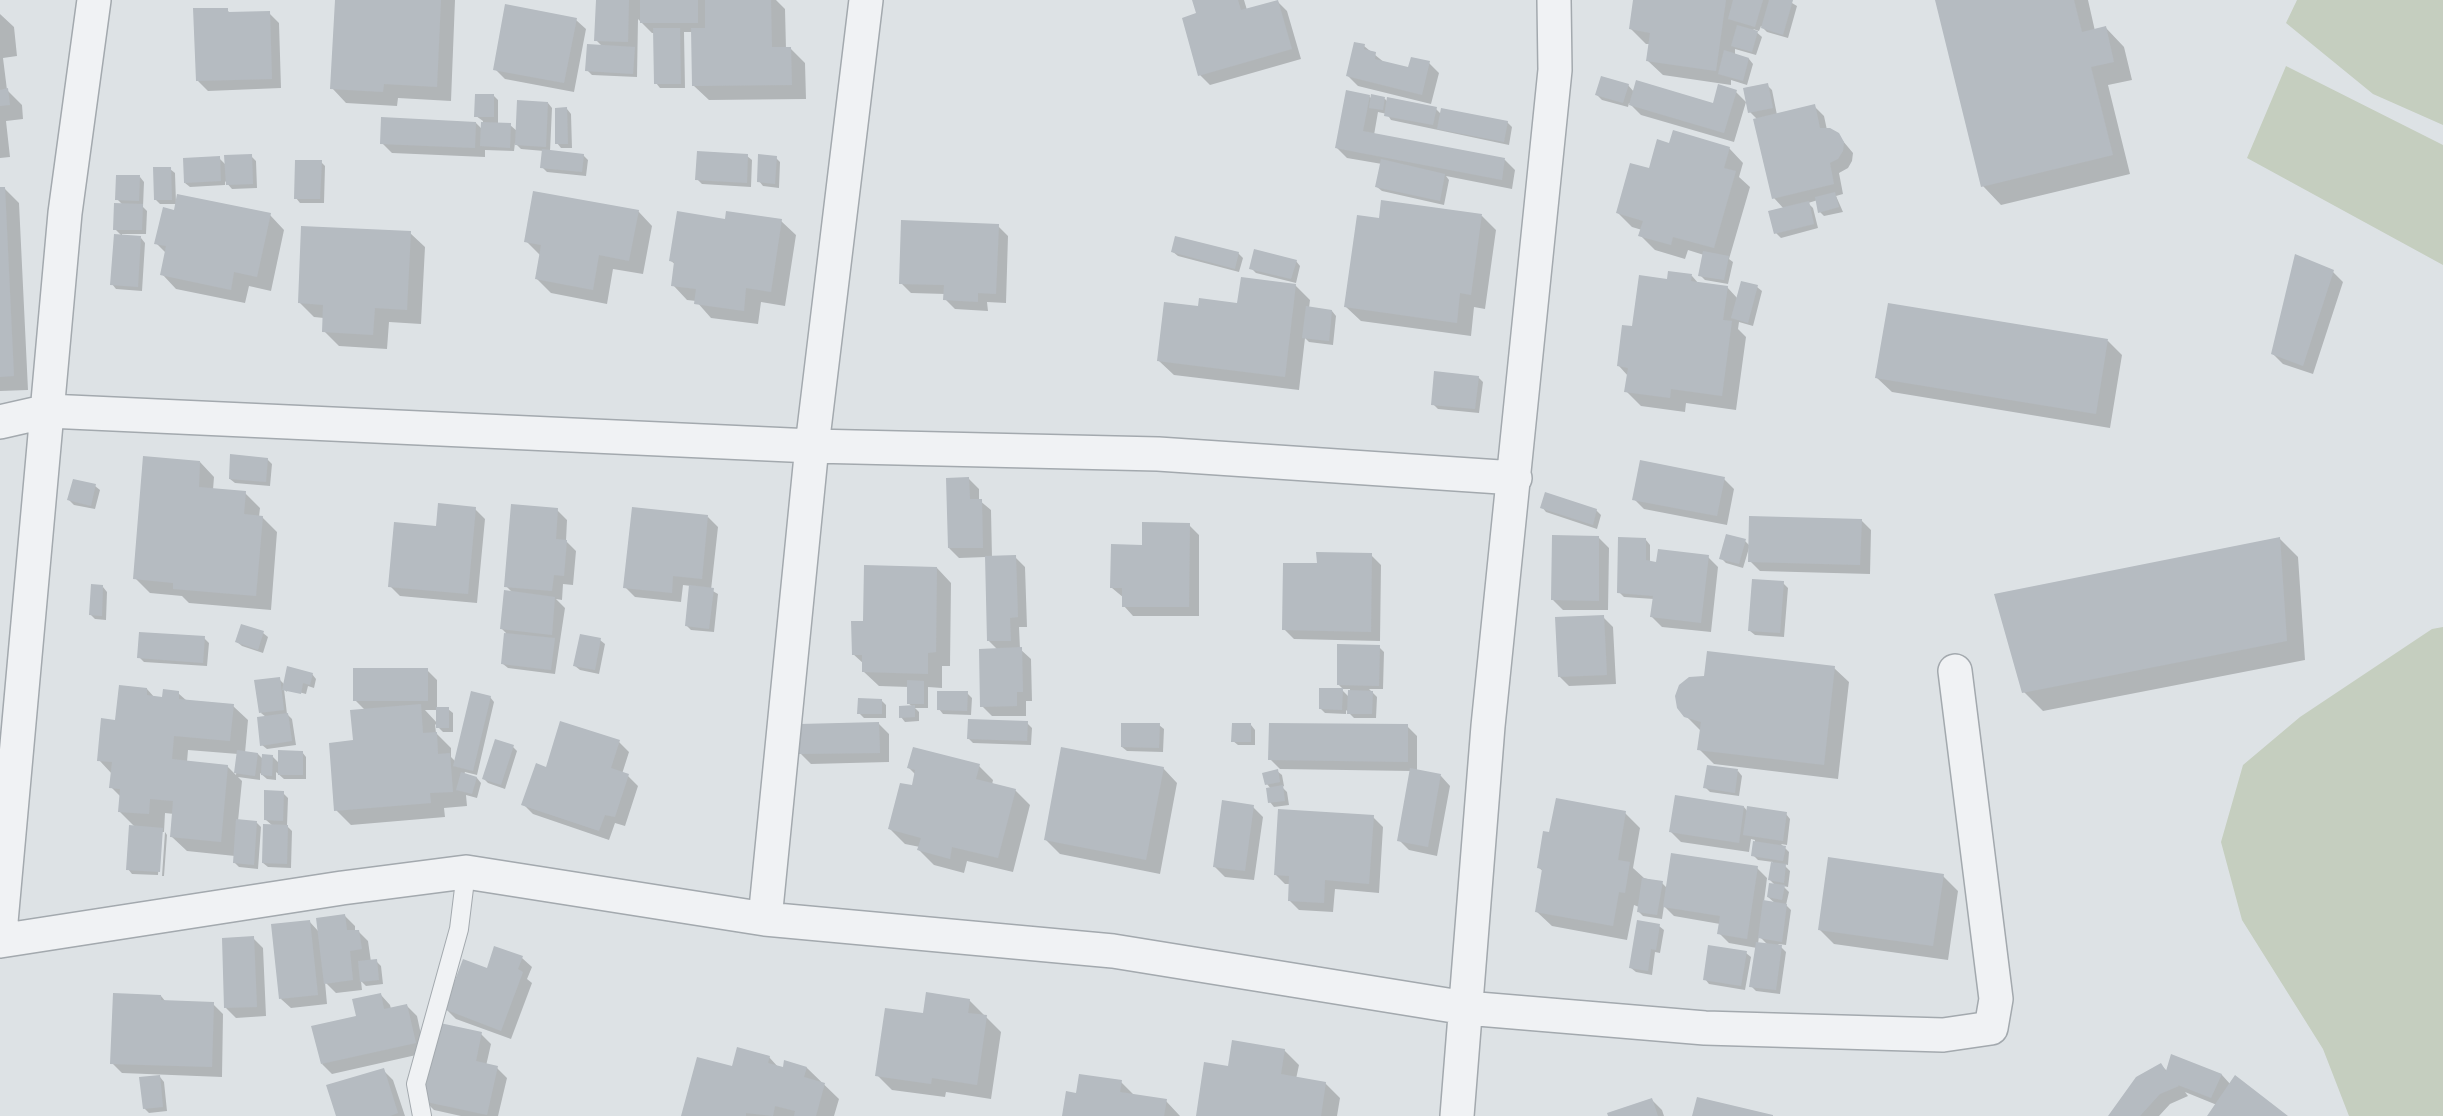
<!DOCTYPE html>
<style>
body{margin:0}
canvas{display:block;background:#dde2e5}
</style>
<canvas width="2443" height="1116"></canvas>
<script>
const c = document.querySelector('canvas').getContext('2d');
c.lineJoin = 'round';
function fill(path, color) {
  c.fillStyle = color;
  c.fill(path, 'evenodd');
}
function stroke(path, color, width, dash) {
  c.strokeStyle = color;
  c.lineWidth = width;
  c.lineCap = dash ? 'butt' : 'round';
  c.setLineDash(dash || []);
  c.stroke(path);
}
const green = new Path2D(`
 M2297,0H2443V125L2373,94L2286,23Z
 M2286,66L2443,145V265L2247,158Z
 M2443,627V1116H2349L2323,1049L2242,920L2221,842L2243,765L2300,717L2432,629Z`);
const shadow = new Path2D(`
 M337,0H455L451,101L398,98L397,106L346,103L332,88Z
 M597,0H776L785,9L786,49H791L805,63L806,99L709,100L694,86L693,32H684L685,88H660L656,83L655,33H652L638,19L637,77L592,75L587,70L603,47L596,40Z
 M1194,0H1244L1247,10L1278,2L1287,11L1301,59L1210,85L1200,75L1198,15Z
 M1635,0H1787L1797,6L1788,38L1767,32L1761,26L1759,31L1753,29L1762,37L1756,55L1735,49V55L1749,59L1753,64L1747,85L1731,80V85L1663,75L1648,61L1651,44H1646L1631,29Z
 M1937,0H2088L2095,31L2106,28L2124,47L2132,80L2108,85L2130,174L2001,205L1983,186Z
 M227,10L231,14L269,13L279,23L281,88L208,91L198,81Z
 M0,14L14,27L17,56L3,58L7,90L22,105L23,119L6,121L10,157L0,158Z
 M576,20L586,29L574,92L505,79L495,69Z
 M1364,46L1385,63L1410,69L1429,63L1439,73L1431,104L1358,86L1348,76Z
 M1628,85L1634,92L1714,105L1736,92L1746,102L1734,142L1641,115L1629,103L1628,107L1602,100L1597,95Z
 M1767,85L1772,90L1777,115L1814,106L1824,116L1827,130L1838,135L1853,153L1852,161L1848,168L1839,173L1843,194L1836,196L1843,212L1824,216L1820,212L1818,200L1808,203L1813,208L1818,228L1781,238L1776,233L1784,209L1774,198L1757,119L1750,112Z
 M494,96L498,100V124L510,125L517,131L548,103L552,108L550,152L583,155L588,160L586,176L547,172L542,167L544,151L521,149L515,143L514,151L485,150V157L392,153L382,143L476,123L483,130V121L476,116Z
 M1369,96L1372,99H1385L1388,102L1436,109L1441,114L1507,122L1512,127L1509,145L1391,120L1387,114L1378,112L1374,135L1505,160L1515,170L1512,189L1446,176L1449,180L1444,205L1382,191L1377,187L1382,164L1347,158L1337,148Z
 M567,109L571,114L572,148H561L557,143Z
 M1671,145L1729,148L1743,163L1739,177L1750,187L1729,259L1733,262L1728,284L1705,280L1700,275L1704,255L1688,250L1685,259L1655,250L1640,235L1642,230L1632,227L1618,213Z
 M251,156L256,161L257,188L232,189L225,181V185L190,187L185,183L219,158L226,165Z
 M747,156L752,160L751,187L702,184L697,179Z
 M776,158L780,162L779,188L763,186L759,181Z
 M321,162L325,166L324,203H300L296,198Z
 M170,169L175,173L176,203L270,215L284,230L271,291L249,286L245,303L176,289L162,274L166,253L156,243L175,212L177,204H160L156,200Z
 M140,177L144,182L143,207L147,211L146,234H122V236L115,229L123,205L117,199Z
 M0,189H5L19,203L28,390L0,391Z
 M638,211L652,226L643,274L613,269L607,304L551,293L536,278L541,256L526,241Z
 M1482,216L1496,230L1485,309L1474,307L1471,336L1361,321L1346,307L1380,220Z
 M726,221H781L796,235L785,306L761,302L758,324L711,318L696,301L687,300L673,285L676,265L671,261Z
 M998,226L1008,236L1006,303L987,302L988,311L955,309L945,299V294L911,293L901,283Z
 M410,233L425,247L421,324L389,322L387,349L339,346L324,331V318L314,317L299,302Z
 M141,238L145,243L142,291L116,289L112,284Z
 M1173,252L1238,253L1243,258L1239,272L1178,256Z
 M1296,261L1300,266L1296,283L1256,273L1251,268Z
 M2333,272L2343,282L2313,374L2283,364L2273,354Z
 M1692,276L1699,284L1727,287L1738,299L1757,287L1762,291L1753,326L1739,322L1738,329L1746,337L1736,410L1686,403L1685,412L1641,406L1626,391L1628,376L1619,366L1634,328L1668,281Z
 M1295,285L1310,300L1309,308L1332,311L1336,316L1333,345L1309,342L1305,338L1299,390L1174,375L1159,361L1239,305Z
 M2108,341L2122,355L2110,428L1892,392L1877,378Z
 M1478,377L1483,382L1479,413L1438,409L1433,404Z
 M267,459L272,464L270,486L235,483L230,479Z
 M200,462L214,477L213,490L245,493L260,508L259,517H262L277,532L271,610L189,603L182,596L150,593L135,578Z
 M969,479L979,489V500L991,510L992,558L1015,557L1025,567L1027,627H1019L1020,649L1031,659L1032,701H1026V716H992L982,706L998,650L988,640L986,557L959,558L949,548Z
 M1724,479L1734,489L1727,525L1644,509L1634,499Z
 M95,486L100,490L95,509L74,505L69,500Z
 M1542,507L1596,510L1601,515L1597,529L1546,512Z
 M475,509L485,519L477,603L400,596L390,586L438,528Z
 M557,510L567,520L566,541L576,551L573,585L563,584L562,600L556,599L565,608L555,674L508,668L503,664L506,633L502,629L513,593L506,586Z
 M708,517L718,527L711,590L718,594L714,632L691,630L686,625L691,586L683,585L681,602L635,597L625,587Z
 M1861,520L1871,530L1870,574L1760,571L1750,561L1749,548L1743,568L1726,563L1721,558L1745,541L1750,546Z
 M1189,525L1199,535V616H1133L1124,606V598L1112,588L1144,546Z
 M1599,538L1609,548L1608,610H1563L1553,600Z
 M2280,539L2298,557L2305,660L2043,711L2024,692Z
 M1646,540L1650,545V563L1658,566L1708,557L1718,567L1711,632L1662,627L1652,617L1654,599L1624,597L1619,592Z
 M1371,555L1381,565L1380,641L1294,639L1284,629L1318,565Z
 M937,568L951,583L950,666H942V688L928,687V708H915L919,712V721L905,722L901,717L913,707L908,703L909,687L879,686L864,672V664L853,654L864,623Z
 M1783,583L1788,588L1784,637L1755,635L1750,631Z
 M103,587L107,592L106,620L95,619L90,614Z
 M1603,617L1613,627L1616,684L1569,686L1559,676Z
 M263,633L268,637L263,653L242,646L237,642Z
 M204,638L209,643L207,666L144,662L139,657Z
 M600,640L605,644L599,674L580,670L575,666Z
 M1379,647L1384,652L1383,689H1369L1377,697L1376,718H1354L1346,710V714L1325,713L1321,709L1342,690L1350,698V689H1343L1338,684Z
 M1834,668L1849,682L1838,779L1714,764L1699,749L1701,731L1686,716Z
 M427,670L437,680V709H448L453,713V732H443L435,724L436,733L451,748V757L456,762L490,697L494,702L477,775L465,772L464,775L477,778L481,783L477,798L466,795L467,806L444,808L445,817L351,825L336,810L365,710L355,700ZM425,710H438V724Z
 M312,674L316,679L314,688L308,686L306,694L287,689V692L284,689L287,714L292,719L296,745L267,749L262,745L266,717L261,713L279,679L285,685Z
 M147,689L155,698L163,699L178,693L187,701L233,706L248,720L245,753L258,754L264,760L273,757L279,763L302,752L306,757V779H284L276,772V780L267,779L260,773V780L238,777L242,781L238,821L257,823L261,827L258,869L239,867L234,862L235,856L187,851L172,837L174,814L165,813L164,832H161L158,875L132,874L128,869L136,828L119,811L121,797L111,787L112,774L99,760L117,722ZM188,750L238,754L236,775L227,766L187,762Z
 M967,693L972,698L971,715L943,714L939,709Z
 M882,701L886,705V718H864L859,713Z
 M561,723L619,742L629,752L622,774L628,776L638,786L625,826L615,823L609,840L533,814L523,804L547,769Z
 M1027,723L1032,728L1031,745L973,743L969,739Z
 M879,724L889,734V762L811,764L801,754Z
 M1159,725L1164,729L1163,752L1127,751L1122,747Z
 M1251,725L1255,730V745H1238L1233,741Z
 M1407,726L1417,736V771L1441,776L1450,786L1437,856L1409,850L1399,840L1411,771L1280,769L1270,759Z
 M513,747L517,751L505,789L488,783L484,779Z
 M979,766L993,780L992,785L1015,790L1030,805L1013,872L967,861L964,873L934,865L919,850L920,847L905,844L890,829L913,787L916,775L909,768Z
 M1163,768L1177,783L1160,874L1060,854L1045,839Z
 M1277,771L1282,775L1284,786L1282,787L1287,792L1289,805L1274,807L1270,802L1271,789L1267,784Z
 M1738,771L1742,776L1739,796L1710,792L1705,787Z
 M283,793L288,798L287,826L292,831L291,868L268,867L263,863L273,826L266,820Z
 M1253,807L1263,817L1254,880L1225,877L1215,867Z
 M1744,807L1748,812L1786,814L1790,819L1787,845L1781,844L1789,852L1788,865L1783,864L1790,871L1788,887L1783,886L1789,892L1786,905L1791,910L1786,945L1778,944L1786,952L1780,994L1756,991L1751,986L1757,948L1729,943L1719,933L1720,924L1674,916L1664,906L1662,919L1643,916L1639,912V907L1634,905L1627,940L1552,926L1537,912L1544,872L1539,868L1551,834L1625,813L1640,828L1633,868L1644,878L1662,883L1667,888L1757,868L1767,878L1764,902L1776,904L1768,897L1776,886L1770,880L1773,862L1758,860L1753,855L1755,840L1751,839L1749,852L1681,842L1671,832ZM1759,936L1768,945L1758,944Z
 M1373,817L1383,827L1379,893L1335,889L1333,912L1299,910L1289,900L1290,884H1285L1275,874Z
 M165,832L167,835L164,876H162Z
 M1943,876L1958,891L1948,960L1834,944L1820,930Z
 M345,916L355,926V932L358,931L368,941L371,962L376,961L381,966L383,984L366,986L361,981L362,990L336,993L325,982L327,1004L291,1008L281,999L309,921L319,932Z
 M1659,926L1664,930L1660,953L1655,952L1652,975L1636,972L1631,968Z
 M253,938L263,948L266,1016L236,1018L226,1008Z
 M1746,953L1751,957L1745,990L1709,984L1705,979Z
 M522,958L532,967L527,979L532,983L511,1039L456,1019L446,1009L488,970Z
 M381,995L390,1005L391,1009L407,1006L417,1016L425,1053L332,1074L322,1064L358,1017Z
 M161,996L166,1002L213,1004L223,1014L222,1077L122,1073L112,1063Z
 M969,1000L1001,1032L991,1099L946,1092L945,1097L892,1090L877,1075L924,1015Z
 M481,1034L491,1044L486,1066L497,1068L507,1078L498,1116H461L434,1110L424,1100Z
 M1284,1050L1299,1065L1296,1079L1325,1083L1340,1098L1337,1116H1198L1229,1068Z
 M2172,1056L2222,1075L2231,1085L2285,1116H2210L2217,1105L2185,1092L2188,1096L2170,1104L2159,1116H2110L2161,1065L2168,1072Z
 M769,1057L779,1068H807L839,1099L834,1116H683L733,1068Z
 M383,1070L393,1080L405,1116H337Z
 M160,1077L164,1082L167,1111L149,1113L144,1108Z
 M1121,1082L1135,1096L1166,1101L1180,1116H1063L1077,1095Z
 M1652,1100L1662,1110L1664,1116H1610Z`);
const building = new Path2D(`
 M335,0H441L437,87L384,84L383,92L330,89Z
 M596,0H629L628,42L594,41Z
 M640,0H698V23H640Z
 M705,0H771L772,47H791L792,85L692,86L691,28H705Z
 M1192,0H1238L1241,10L1278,0L1292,49L1198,76L1182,18L1196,13Z
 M1633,0H1726L1716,71L1646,61L1650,33L1629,29Z
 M1733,0H1763L1755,27L1728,19Z
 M1769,0H1793L1783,35L1761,28Z
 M1935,0H2074L2082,32L2106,26L2114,62L2091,67L2113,155L1981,187Z
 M505,4L577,18L564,83L493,70Z
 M193,8H228V12L270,11L272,79L196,81Z
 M1737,25L1758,31L1752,52L1731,46Z
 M653,28H680L681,84H654Z
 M1354,42L1365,44L1364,49L1376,52L1375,59L1408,67L1411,57L1430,61L1422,95L1346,76Z
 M587,44L635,47L633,74L585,71Z
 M1724,50L1749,58L1743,81L1718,74Z
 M1601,76L1629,84L1623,103L1595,95Z
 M1636,80L1713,103L1718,84L1737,90L1724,133L1629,105Z
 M1768,83L1773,108L1748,113L1743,88Z
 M8,88L10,105L0,106V90Z
 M1346,90L1370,95L1363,131L1505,158L1502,180L1335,148Z
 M475,94H494V117H474Z
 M1371,94L1385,97L1383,110L1369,108Z
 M1387,97L1437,107L1433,125L1384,116Z
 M517,100L548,102L546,147L515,145Z
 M1815,104L1820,128H1830L1839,133L1844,142L1843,151L1838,159L1830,163L1834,184L1772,199L1753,119Z
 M567,107L568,144H555V108Z
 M1441,108L1508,121L1504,142L1437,129Z
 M381,117L476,122L475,148L380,144Z
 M481,122L511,123L510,148L480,146Z
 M1673,130L1730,147L1724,168L1736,171L1714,248L1673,237L1671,245L1638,236L1643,221L1616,213L1630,163L1649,168L1657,139L1669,143Z
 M542,149L584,154L582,172L540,168Z
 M697,151L748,154L747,183L695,180Z
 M252,154L253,184L226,185L224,155Z
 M758,154L777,156L775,184L757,182Z
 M220,156L221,181L184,183L183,158Z
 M1381,159L1445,174L1440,201L1375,187Z
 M295,160H322L320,199H294Z
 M153,167H171L172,200H154Z
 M116,175H140L139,201L115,200Z
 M0,187H5L14,376L0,377Z
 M533,191L639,210L629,261L599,255L593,290L535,279L541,245L524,242Z
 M1835,192L1839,207L1818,213L1815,197Z
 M177,194L271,213L257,277L234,272L231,290L160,275L166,246L154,244L163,207L174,210Z
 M1381,200L1482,214L1471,295L1460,293L1457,323L1344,307L1357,215L1379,218Z
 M1809,201L1814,224L1774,234L1768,211Z
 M114,203L143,204L142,230H113Z
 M677,211L725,219L726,211L782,219L771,292L746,288L744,311L694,304L696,289L671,286L674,262L669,261Z
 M901,220L999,224L996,294L978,293V302L943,300L944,285L899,284Z
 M301,226L411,231L407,310L375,308L373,335L322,332L323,305L298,303Z
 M114,234L141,236L138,287L110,285Z
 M1175,236L1239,252L1235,269L1171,252Z
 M1254,249L1297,260L1291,279L1249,269Z
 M1703,251L1729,256L1724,280L1698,276Z
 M2295,254L2334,270L2303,366L2271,354Z
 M1668,271L1692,274L1691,281L1728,286L1723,320L1732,321L1722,396L1671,389L1670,398L1624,392L1628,368L1617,366L1622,325L1632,326L1639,275L1667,279Z
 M1241,277L1296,284L1285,377L1157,361L1164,302L1198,306L1199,298L1237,303Z
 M1741,281L1758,285L1748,323L1731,318Z
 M1888,303L2108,339L2096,414L1875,378Z
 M1306,306L1332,310L1329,341L1302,338Z
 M1434,371L1479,376L1475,409L1431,405Z
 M230,454L268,458L266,482L229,479Z
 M143,456L200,461L199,487L246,491L244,514L263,516L256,596L173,589V583L133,579Z
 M1640,460L1725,477L1717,516L1632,500Z
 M969,477L970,499H982L983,548H948L946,478Z
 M73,479L96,484L91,506L67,500Z
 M1545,492L1597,509L1593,525L1540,508Z
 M438,503L476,507L468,594L388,587L394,522L436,526Z
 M511,504L558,508L556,539L567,540L564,576L554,575L552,591L504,587Z
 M632,507L708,515L702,579L673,576L672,593L623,588Z
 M1749,516L1862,519L1860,565L1748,562Z
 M1142,522L1190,523L1189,607H1122V588H1110L1111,544L1142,545Z
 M1726,534L1746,539L1739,564L1719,559Z
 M1552,535L1599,536V601L1551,600Z
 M1618,537L1646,538V560L1656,562L1658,549L1709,555L1701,623L1650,617L1653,596L1617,593Z
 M2280,537L2287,641L2022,693L1994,594Z
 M1316,552L1372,553L1371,632L1282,630L1283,563H1317Z
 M1016,555L1018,617L1010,618L1011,641H987L985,556Z
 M864,565L937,567L936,652L928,653V674L862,672V655H852L851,621H863Z
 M1752,579L1784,581L1780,633L1748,631Z
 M91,584L103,585L102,616L89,615Z
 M689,585L714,588L709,629L685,626Z
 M504,590L555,597L552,635L500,629Z
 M1604,615L1607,675L1558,677L1555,617Z
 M241,624L264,631L258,650L235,642Z
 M139,632L205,636L203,663L137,658Z
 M504,633L555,638L551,670L501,664Z
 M580,634L601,638L595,670L573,666Z
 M1337,644L1380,645L1379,686L1337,685Z
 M1022,647L1023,692H1017V706L980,707L979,649Z
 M1707,651L1835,666L1824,765L1697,750L1701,722L1684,717L1677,708L1675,696L1679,685L1689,677L1704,676Z
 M287,666L313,673L310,685L303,683L301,694L282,690Z
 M353,668H428V701H353Z
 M280,677L284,710L259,713L254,680Z
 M907,680L924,681V704H907Z
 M119,685L147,688V695L162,697L163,689L179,691V699L234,704L230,741L174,736L172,759L228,765L221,842L170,837L173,801L150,799L149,814L118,812L120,789L109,788L112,762L97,761L101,718L115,720Z
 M1319,688H1343L1342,710L1319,709Z
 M1348,690L1373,691L1372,714H1347Z
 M471,691L491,696L473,771L453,766Z
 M937,691H968L967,711L937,710Z
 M858,698L882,699V714H857Z
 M421,704L423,733L437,732L438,754L450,753L453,792L430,793L431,803L334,811L329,743L353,740L350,710Z
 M915,705V717L899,718V706Z
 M436,707H449V728H436Z
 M288,713L292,741L260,746L257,717Z
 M968,719L1028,721L1027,741L967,739Z
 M560,721L620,740L611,768L629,774L615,817L605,815L599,831L521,805L536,763L546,767Z
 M879,722L880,753L799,754V724Z
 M1121,723H1160L1159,748L1121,747Z
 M1232,723H1251V742H1231Z
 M1269,723L1408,724V762L1268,760Z
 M495,739L514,745L501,785L482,779Z
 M913,747L980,764L976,779L1016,789L998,858L952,847L950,859L917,850L921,838L888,829L900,783L912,785L915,770L907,768Z
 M1061,747L1164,767L1146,860L1044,840Z
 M237,750L258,753L255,776L234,773Z
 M278,750L303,751V775H278Z
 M262,754L273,755L272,776L261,775Z
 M1707,765L1738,769L1735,793L1703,788Z
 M1410,768L1441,774L1428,847L1397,841Z
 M1278,769L1280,782L1265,785L1262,773Z
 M461,772L477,777L472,794L456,790Z
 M1283,785L1285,801L1268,803L1266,788Z
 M264,790L284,791L283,821L264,820Z
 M1675,795L1744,806L1739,843L1669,832Z
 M1556,798L1626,811L1618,860L1630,862L1625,893L1619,892L1613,926L1535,912L1542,869L1537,868L1543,831L1549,832Z
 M1222,800L1254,805L1245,871L1213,867Z
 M1747,806L1787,812L1783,841L1743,835Z
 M1278,809L1374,815L1369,884L1325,880L1324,903L1288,901L1289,876L1274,875Z
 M236,819L257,821L254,865L233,863Z
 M263,824L288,825L287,864L262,863Z
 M129,825L163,828L160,872L126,870Z
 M1753,841L1786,846L1783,861L1751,856Z
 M1671,853L1758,866L1747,939L1717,934L1720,916L1663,907Z
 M1828,857L1944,874L1933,946L1818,930Z
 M1771,862L1786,864L1784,883L1768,880Z
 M1642,878L1663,881L1657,915L1637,912Z
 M1769,883L1785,885L1782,900L1767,897Z
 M1763,900L1787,904L1782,942L1758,938Z
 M345,914L347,930H359L362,949L350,951L353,980L324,984L316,918Z
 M310,920L318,995L279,999L271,924Z
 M1637,920L1660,924L1656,950L1651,949L1648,971L1629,968Z
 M254,936L257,1007L224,1008L222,938Z
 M1756,942L1782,945L1776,990L1749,987Z
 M1708,945L1747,951L1741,986L1703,980Z
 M494,946L523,956L518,969L523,972L501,1031L444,1009L463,959L487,968Z
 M377,959L379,980L360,982L358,961Z
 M926,992L970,999L968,1013L987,1015L977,1085L932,1078L931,1084L875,1076L885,1008L923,1013Z
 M113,993L161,995V1000L214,1002L212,1067L110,1064Z
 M381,993L384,1009L407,1004L416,1043L321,1064L311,1026L356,1016L352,999Z
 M440,1023L482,1032L476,1061L498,1066L487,1115L422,1101Z
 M1232,1040L1285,1049L1281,1074L1326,1082L1321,1116H1196L1204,1062L1228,1066Z
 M737,1047L770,1056L768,1063L783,1067L784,1060L807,1067L804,1077L825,1083L816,1116H794L795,1111L775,1106L773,1116L746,1113V1116H681L697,1057L732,1066Z
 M2171,1054L2222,1074L2211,1098L2178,1085L2179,1086L2160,1094L2140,1116H2108L2136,1077L2161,1063L2166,1071Z
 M384,1068L398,1113L390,1116H336L326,1085Z
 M1079,1074L1122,1080L1120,1092L1167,1099L1164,1116H1062L1066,1091L1076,1093Z
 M160,1075L163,1107L143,1109L139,1077Z
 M2235,1075L2288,1116H2207Z
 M1697,1097L1773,1115V1116H1692Z
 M1652,1098L1658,1116H1608L1607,1113Z`);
const service = new Path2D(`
 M422,1116L416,1084L459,929L466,872`);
const minor = new Path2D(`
 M0,422L48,411L812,446L1158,454L1515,478
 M765,919L812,446L866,0
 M0,933L65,213L94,0
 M0,941L342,888L466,872L765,919L1113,951L1466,1008L1705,1028L1943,1035L1991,1028L1996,999L1955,671
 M1457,1116L1488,726L1555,70L1554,0`);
fill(green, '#c5cebf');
fill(shadow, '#0003');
fill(building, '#b5bbc1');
stroke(service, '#a3a9ae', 20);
stroke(minor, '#a3a9ae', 36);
stroke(service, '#f0f2f4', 18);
stroke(minor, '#f0f2f4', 33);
</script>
